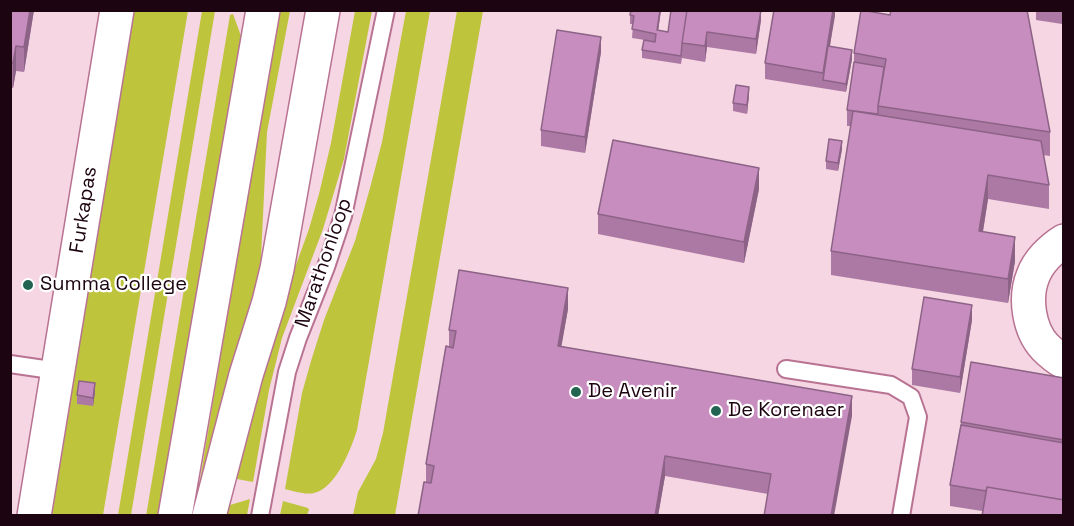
<!DOCTYPE html>
<style>
body{margin:0}
#map{position:relative;width:1074px;height:526px;overflow:hidden;background:#f5d6e2;font-family:"Space Grotesk",sans-serif}
canvas{display:block}
.frame{position:absolute;inset:0;border:12px solid #1c0410;pointer-events:none}
</style>
<div id="map">
<canvas width="1074" height="526"></canvas>
<div class="frame"></div>
</div>
<script>
const c = document.querySelector('canvas').getContext('2d');
c.lineJoin = 'round';
function fill(path, color) {
  c.fillStyle = color;
  c.fill(path, 'evenodd');
}
function stroke(path, color, width, dash) {
  c.strokeStyle = color;
  c.lineWidth = width;
  c.lineCap = dash ? 'butt' : 'round';
  c.setLineDash(dash || []);
  c.stroke(path);
}
function drawText(font, color, halo, rows, align = 'center') {
  c.font = font + ' "Space Grotesk",sans-serif';
  c.lineWidth = 4.5;
  c.setLineDash([]);
  c.textBaseline = 'middle';
  c.strokeStyle = halo;
  c.fillStyle = color;
  for (const [text, x, y, turn = 0] of rows) {
    c.save();
    c.translate(x, y);
    c.rotate((+turn || 0) * Math.PI / 180);
    c.textAlign = isNaN(turn) ? turn : align;
    if (halo) c.strokeText(text, 0, 0);
    c.fillText(text, 0, 0);
    c.restore();
  }
}
const green = new Path2D(`
 M133,11H188L103,515L52,516Z
 M202,11H215L131,515H118Z
 M278,11H290L267,132L260,278L194,516Z
 M355,11H372L344,159L323,229L282,338L269,390L253,482L237,479L227,482L277,317L309,229L319,194L331,143Z
 M406,11H430L357,430C351,449 336,488 314,493C305,495 294,491 285,489L302,393L311,361L324,320L355,241L370,188L382,142Z
 M457,11H483L395,515H353L358,492L376,459L383,433Z
 M233,14L241,36L161,515L146,516L230,15Z
 M250,499L247,515L218,516L220,508Z
 M283,501L308,508L309,510L307,515H280Z`);
const lane = new Path2D(`
 M10,364L58,371
 M786,369L891,385L911,397L918,417L901,516
 M260,516L287,372L298,338L326,267L343,216L386,10`);
const street = new Path2D(`
 M1064,241C1051,249 1038,262 1033,276C1024,298 1029,330 1045,347C1051,353 1057,358 1064,362
 M34,516L117,10`);
const secondary = new Path2D(`
 M175,516L263,10
 M209,516L246,375L269,302L277,269L323,10`);
const wall = new Path2D(`
 M10,10H34L24,72L16,71L13,88L10,87Z
 M661,10L658,31L668,32L761,10V20L756,54L707,47L705,62L682,58L681,64L642,58V50L651,41L632,38L633,24H630V15Z
 M835,10L830,46L852,59L846,92L765,79V63Z
 M1036,10H1064L1062,24L1036,20Z
 M890,15L1050,132V156L1043,155L1049,185V209L988,199L983,232L1015,261L1008,303L831,275V251L851,126H847V110L854,63V53Z
 M601,52L585,153L541,146V130Z
 M749,95L747,114L733,111V103Z
 M842,149L838,171L826,169V161Z
 M759,189L744,263L598,234V214Z
 M568,309L561,346L852,416L768,494L665,476L658,516L426,482V464L449,347V330Z
 M972,320L960,393L912,385V369Z
 M1064,378V516L982,511L950,506V485L961,422Z
 M95,392L93,406L77,404V395Z`);
const shadedWall = new Path2D(`
 M30,10H34L24,72V47Z
 M660,10H661L657,39V30Z
 M761,10V20L756,54V39Z
 M833,10H835V16L824,80H823V73Z
 M1062,10H1064L1062,24Z
 M707,32V47L705,62V46Z
 M601,37V52L585,153V137Z
 M16,46V71L13,88V63Z
 M852,50V59L846,92V84Z
 M749,87V95L747,114V105Z
 M842,141V149L838,171V163Z
 M759,168V189L744,263V242Z
 M988,175V199L979,255V231Z
 M1015,237V261L1008,303V279Z
 M568,288V309L558,366V346Z
 M972,305V320L960,393V377Z
 M95,383V392L93,406V398Z
 M852,396V416L834,516H831Z
 M665,456V476L658,516H655Z`);
const building = new Path2D(`
 M10,10H30L24,47L16,46L13,63H10Z
 M631,10H660L657,30L668,32L671,10H687L682,43L681,56L642,50L644,40L655,42L656,34L632,29L634,16L630,15Z
 M687,10H761L756,39L707,32L705,46L682,43Z
 M774,10H833L823,73L765,63Z
 M861,10L890,15L891,10H1027L1050,132L878,106L886,59L854,53Z
 M557,30L601,37L585,137L541,130Z
 M828,46L852,50L846,84L823,80Z
 M854,62L884,67L878,106V114L847,110Z
 M736,85L749,87L747,105L733,103Z
 M853,111L1041,141L1049,185L988,175L979,231L1015,237L1008,279L831,251Z
 M829,139L842,141L838,163L826,161Z
 M613,140L759,168L744,242L598,214Z
 M459,270L568,288L558,346L852,396L831,516H764L771,474L665,456L655,516H418L424,482L431,483L434,466L426,464L446,346L453,348L456,331L449,330Z
 M924,297L972,305L960,377L912,369Z
 M971,362L1064,378V440L961,422Z
 M79,381L95,383L93,398L77,395Z
 M961,425L1064,443V500L987,487L986,491L950,485Z
 M987,487L1064,500V516H982Z`);
const markers = [
 [28,285,6,"#226351"],
 [576,392,6,"#226351"],
 [716,411,6,"#226351"]
];
const streetNames = [
 ["Furkapas",84,210,-81],
 ["Marathonloop",324,263,-71]
];
const poiNames = [
 ["Summa College",40,285],
 ["De Avenir",588,392],
 ["De Korenaer",728,411]
];
fill(green, '#bfc43d');
stroke(lane, '#b97392', 20);
stroke(street, '#b97392', 36);
stroke(secondary, '#b97392', 36);
stroke(lane, '#fff', 16);
stroke(street, '#fff', 33);
stroke(secondary, '#fff', 33);
fill(wall, '#ac79a4');
fill(shadedWall, '#8c6386');
fill(building, '#c88dbf');
stroke(building, '#8c6386', 1.5);
for (const [x, y, r, color] of markers) {
  const dot = new Path2D();
  dot.arc(x, y, r, 0, 2 * Math.PI);
  c.fillStyle = color;
  c.fill(dot);
  stroke(dot, '#fff', 2);
}
drawText('20px', '#1c0410', '#fff', streetNames);
drawText('20px', '#1c0410', '#fff', poiNames, 'left');
</script>
